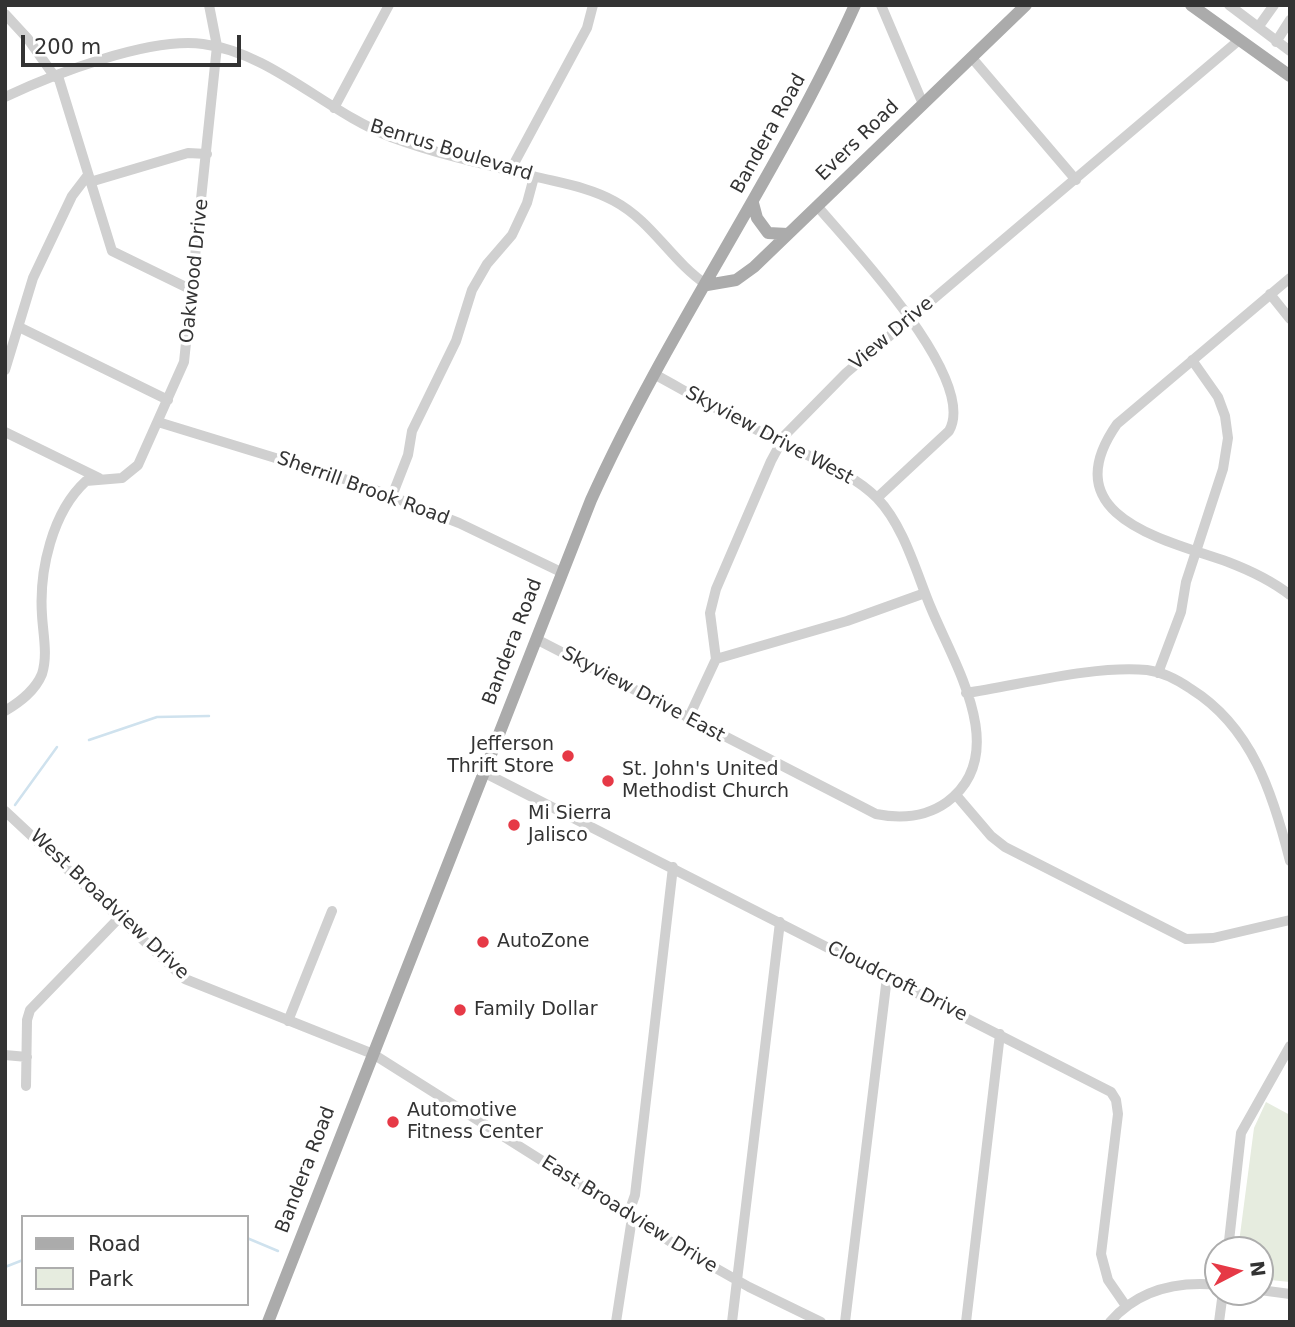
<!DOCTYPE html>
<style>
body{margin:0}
#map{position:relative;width:1295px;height:1327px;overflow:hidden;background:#fff;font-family:"DejaVu Sans",sans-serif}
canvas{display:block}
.frame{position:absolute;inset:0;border:7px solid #333;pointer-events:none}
.legend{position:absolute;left:21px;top:1215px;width:228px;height:91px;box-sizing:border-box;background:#fff;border:2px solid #adadad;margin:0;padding:9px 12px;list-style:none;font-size:21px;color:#333}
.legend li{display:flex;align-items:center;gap:14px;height:35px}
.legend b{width:35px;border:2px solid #adadad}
.north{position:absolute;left:1204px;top:1236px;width:70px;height:70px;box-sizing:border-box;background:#fff;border:2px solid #adadad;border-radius:50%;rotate:83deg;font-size:19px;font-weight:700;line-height:28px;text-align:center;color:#333}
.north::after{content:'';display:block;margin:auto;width:24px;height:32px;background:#e63946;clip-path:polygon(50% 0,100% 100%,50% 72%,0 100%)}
.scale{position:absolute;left:21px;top:35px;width:220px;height:32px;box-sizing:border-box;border:4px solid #333;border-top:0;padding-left:9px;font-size:21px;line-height:24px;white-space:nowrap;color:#333;-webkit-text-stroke:5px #fff;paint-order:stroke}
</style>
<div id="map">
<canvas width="1295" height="1327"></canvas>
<div class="frame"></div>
<ul class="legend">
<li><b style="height:9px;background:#ababab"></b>Road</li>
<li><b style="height:19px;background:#e6ecdf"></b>Park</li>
</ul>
<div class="north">N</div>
<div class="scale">200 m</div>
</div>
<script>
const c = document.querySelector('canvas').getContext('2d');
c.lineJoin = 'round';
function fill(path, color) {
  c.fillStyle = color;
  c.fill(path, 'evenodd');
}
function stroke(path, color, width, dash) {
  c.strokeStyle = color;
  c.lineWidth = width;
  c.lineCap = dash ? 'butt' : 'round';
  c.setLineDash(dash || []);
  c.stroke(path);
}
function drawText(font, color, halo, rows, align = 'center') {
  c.font = font + ' "DejaVu Sans",sans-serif';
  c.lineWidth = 7;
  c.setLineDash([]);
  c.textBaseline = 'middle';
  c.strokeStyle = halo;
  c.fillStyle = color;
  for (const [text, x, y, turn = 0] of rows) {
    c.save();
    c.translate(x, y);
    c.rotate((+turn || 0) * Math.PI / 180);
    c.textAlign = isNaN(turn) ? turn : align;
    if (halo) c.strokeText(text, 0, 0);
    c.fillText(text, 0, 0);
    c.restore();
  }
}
const green = new Path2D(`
 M1266,1102L1290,1115V1282L1260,1279V1250H1238L1254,1128Z`);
const stream = new Path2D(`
 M89,740L157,717L209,716
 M15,805L57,747
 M247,1238L278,1251
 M5,1267L23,1260`);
const minor = new Path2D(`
 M881,5L923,104
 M1229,5L1290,51
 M5,14L28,39L55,77
 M1259,26L1274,5
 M1276,42L1290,20
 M972,58L1076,180
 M58,76L112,251L194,291
 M5,97C54,74 149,37 203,44C272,53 326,112 391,137C437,154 486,165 533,176C560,183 589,187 614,201C653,222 671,261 707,285
 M334,108L389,5
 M510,171L587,28L593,5
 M90,182L188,153L207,154
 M818,207C850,245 979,379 949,431L877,498
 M1290,278L1117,424C1052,517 1166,540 1228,562C1249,570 1272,581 1290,595
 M1270,294L1290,319
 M19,327L168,400
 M5,370L33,278L72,196L88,175
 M158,422L357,483L459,523L561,572
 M5,432L99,478
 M392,496L408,455L412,431L456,341L472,290L487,264L512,235L527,203L534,177
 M536,639L876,814C901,819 926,817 947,802C1012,754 954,664 931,608C916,572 904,526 877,498C851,472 813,459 781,442C738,421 696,397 654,374
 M716,659L847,621L925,593
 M1158,673L1181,612L1186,582L1223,469L1228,438L1225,416L1218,397L1192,360
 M966,693C1020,685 1094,665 1147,670C1163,672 1178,680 1191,689C1252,727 1273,794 1290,861
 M5,711C20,702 35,691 42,674C48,655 43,634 42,615C39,571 52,512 86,481L122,478L138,465L184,362L217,46L209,5
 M688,719L716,659L710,613L716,589L771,461L785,435L846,373L1238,41
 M483,772L1111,1092L1116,1100L1118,1114L1101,1254L1108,1280L1126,1306
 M956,795L991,836L1005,847L1186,939L1213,938L1290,920
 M5,811L185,979L373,1054L682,1249L749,1287L821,1322
 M288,1021L332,911
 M5,1055L27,1057
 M26,1086L27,1020L30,1010L120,917
 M628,1215L635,1195L673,867
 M1228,1250L1241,1133L1290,1046
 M1260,1290L1290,1294
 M616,1322L632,1218
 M732,1322L780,922
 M845,1322L887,977
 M966,1322L1000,1034
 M1110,1322C1138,1290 1176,1281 1218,1285
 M1219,1322L1223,1292`);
const major = new Path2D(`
 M1191,5L1290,76
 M753,203L757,218L768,233L788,234
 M707,285L736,280L754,267L1026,5
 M268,1322L591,500C668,329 778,176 855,5`);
const markers = [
 [568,756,7,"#e63946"],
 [608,781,7,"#e63946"],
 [514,825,7,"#e63946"],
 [483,942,7,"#e63946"],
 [460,1010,7,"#e63946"],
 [393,1122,7,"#e63946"]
];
const streetNames = [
 ["Bandera Road",769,134,-61],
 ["Evers Road",858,141,-44],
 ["Benrus Boulevard",451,151,17],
 ["Oakwood Drive",195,271,-84],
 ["View Drive",892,334,-40],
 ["Skyview Drive West",769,436,28],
 ["Sherrill Brook Road",363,489,20],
 ["Bandera Road",513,642,-69],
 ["Skyview Drive East",643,695,28],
 ["West Broadview Drive",109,905,43],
 ["Cloudcroft Drive",897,982,27],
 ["Bandera Road",306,1170,-69],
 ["East Broadview Drive",629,1215,32]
];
const poiNames = [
 ["Jefferson",554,745,"right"],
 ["Thrift Store",554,767,"right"],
 ["St. John's United",622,770],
 ["Methodist Church",622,792],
 ["Mi Sierra",528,814],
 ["Jalisco",528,836],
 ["AutoZone",497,942],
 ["Family Dollar",474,1010],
 ["Automotive",407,1111],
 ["Fitness Center",407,1133]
];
fill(green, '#e6ecdf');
stroke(stream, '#cfe2ee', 2.5);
stroke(minor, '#d0d0d0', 10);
stroke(major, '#ababab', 12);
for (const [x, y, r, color] of markers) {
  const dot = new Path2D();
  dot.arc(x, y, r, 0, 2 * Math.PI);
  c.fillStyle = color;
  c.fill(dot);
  stroke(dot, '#fff', 2.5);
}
drawText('19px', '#333', '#fff', streetNames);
drawText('19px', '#333', '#fff', poiNames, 'left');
</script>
